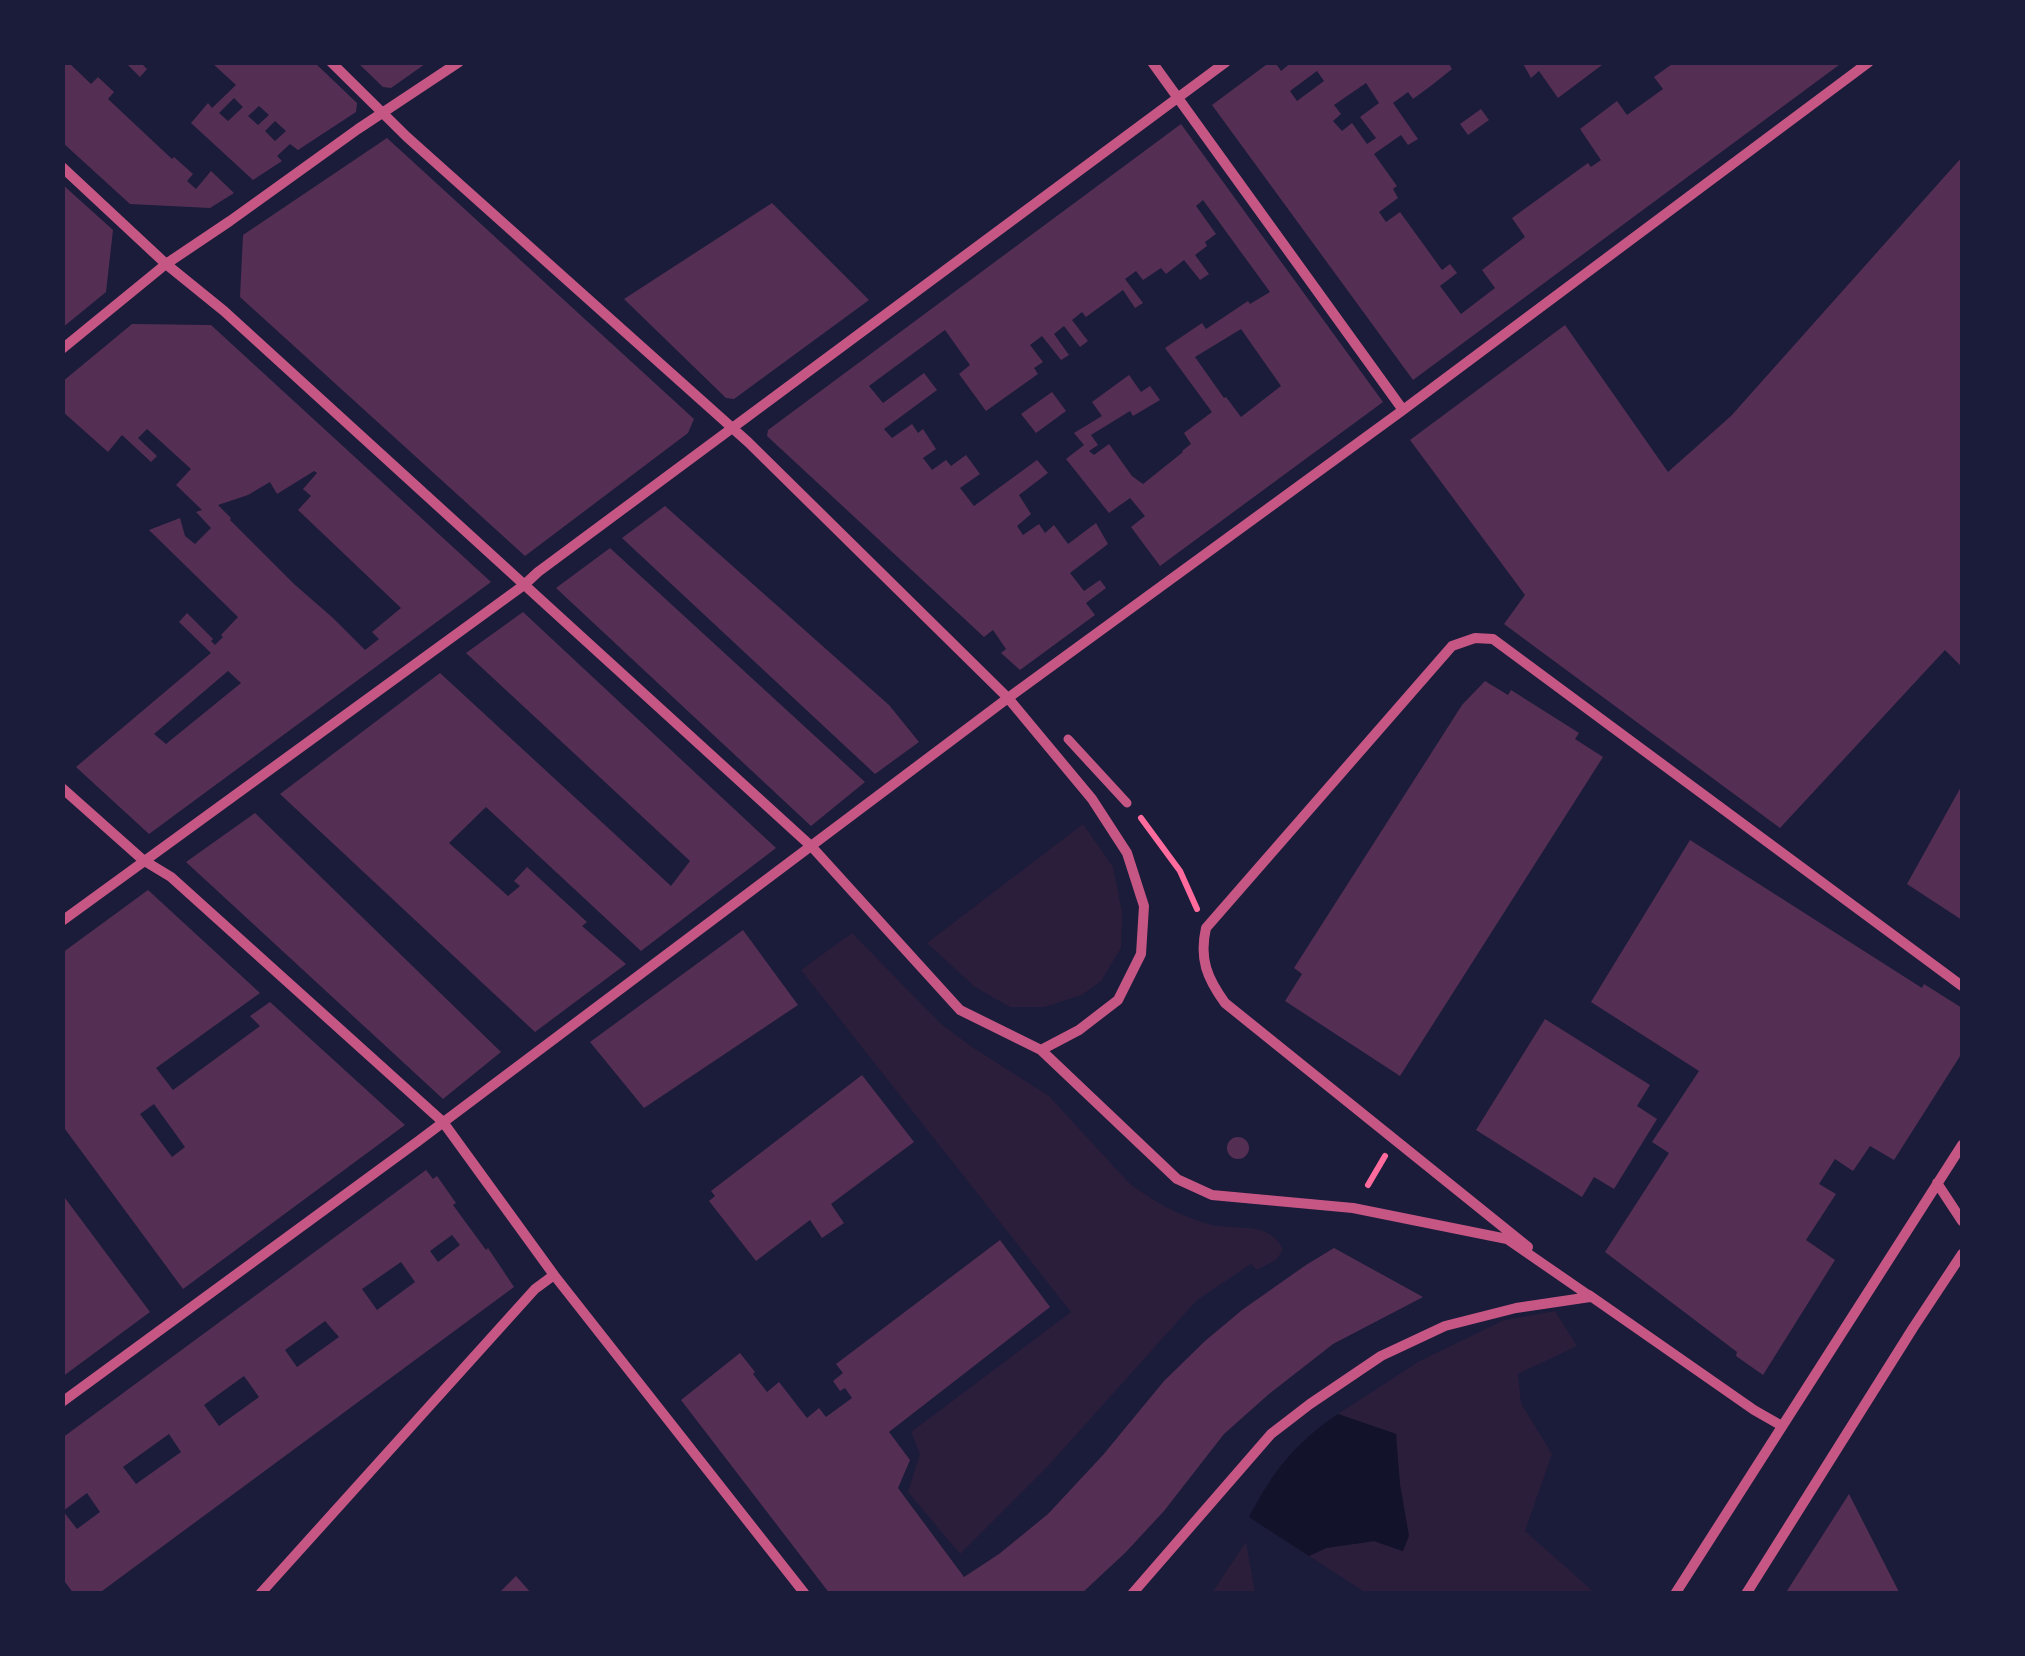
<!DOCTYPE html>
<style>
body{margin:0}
#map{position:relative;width:2025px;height:1656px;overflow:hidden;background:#1b1b3a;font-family:Montserrat,sans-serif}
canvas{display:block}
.frame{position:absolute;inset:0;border:65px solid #1b1b3a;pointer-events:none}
</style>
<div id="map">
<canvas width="2025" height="1656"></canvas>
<div class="frame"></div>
</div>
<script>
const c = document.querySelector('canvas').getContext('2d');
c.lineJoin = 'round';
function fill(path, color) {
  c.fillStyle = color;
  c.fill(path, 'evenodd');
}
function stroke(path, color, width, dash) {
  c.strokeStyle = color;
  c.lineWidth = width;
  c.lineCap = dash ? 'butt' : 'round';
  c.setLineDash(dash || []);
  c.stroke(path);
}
const green = new Path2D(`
 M1083,824L1113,867L1122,912L1121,948L1101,981L1082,995L1044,1007H1010L975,987L927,943Z
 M852,933L940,1023L972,1047L1049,1096L1129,1183C1153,1201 1176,1214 1205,1223C1231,1232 1271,1219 1283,1250L1276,1260L1257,1270L1251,1264L1197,1300L1049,1465L960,1554L908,1492L920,1454L911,1432L1071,1312L801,970Z
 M1555,1311L1577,1346L1518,1374L1521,1403L1552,1454L1525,1531L1595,1593H1366L1309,1556L1326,1548L1374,1541L1402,1551L1396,1434L1338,1414L1418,1362L1504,1320Z
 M1246,1542L1255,1593H1212Z`);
const water = new Path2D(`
 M1338,1414L1396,1434L1400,1484L1409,1536L1403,1551L1374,1541L1326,1548L1309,1556L1249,1517C1274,1470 1294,1444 1338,1414Z`);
const building = new Path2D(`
 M62,62H68L91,84L98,77L114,92L108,99L172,159L174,157L193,174L187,181L196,189L211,171L234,193L210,208L130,204L62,142Z
 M125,62H140L147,69L140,77Z
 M211,62H314L357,103L356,112L298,150L290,144L277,156L282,161L253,180L191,123L208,103L212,108L236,85ZM234,98L243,107L228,121L219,113ZM259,106L269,115L258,125L248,116ZM275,121L286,131L275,141L265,131Z
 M357,62H428L391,88L383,87Z
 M1270,62H1275L1281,71L1292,62H1448L1452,69L1432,85L1413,99L1408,92L1393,103L1418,139L1408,145L1401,135L1374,154L1397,186L1393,189L1398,198L1379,212L1386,222L1400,212L1442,270L1450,264L1457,273L1440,286L1461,314L1495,288L1482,270L1525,237L1512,218L1588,163L1591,167L1601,160L1580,129L1617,101L1627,115L1663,89L1654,77L1675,62H1843L1413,380L1212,105ZM1317,71L1324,81L1297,101L1290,91ZM1366,83L1379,103L1360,117L1376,138L1367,144L1352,123L1342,131L1333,121L1341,114L1334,105Z
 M1522,62H1606L1558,98L1539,71L1531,78Z
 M1481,109L1489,120L1468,135L1460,124Z
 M1181,124L1383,402L1160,566L1131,527L1145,516L1130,498L1109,513L1066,459L1084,445L1074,433L1102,416L1092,402L1129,375L1141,392L1150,386L1160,400L1133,416L1130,411L1091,435L1098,445L1089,451L1094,455L1109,444L1132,476L1143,484L1183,452L1182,451L1191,444L1184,433L1212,412L1165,348L1202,323L1206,329L1248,301L1250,304L1270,292L1203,200L1196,206L1216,234L1205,242L1207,246L1195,255L1209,274L1200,280L1184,260L1166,274L1161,268L1143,280L1136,271L1125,279L1143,303L1135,308L1123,290L1086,317L1082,312L1072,320L1088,341L1080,347L1064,326L1054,334L1069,355L1061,360L1042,336L1030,345L1043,362L1034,368L1038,374L986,411L959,374L970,365L945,330L877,380L869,386L883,403L924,373L937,390L884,429L892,438L912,424L918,433L923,429L936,449L923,458L932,470L946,460L951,466L966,455L980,474L960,488L974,506L1037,460L1048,473L1019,495L1031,514L1017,526L1023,535L1039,524L1045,533L1054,525L1068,544L1096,523L1108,544L1070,573L1084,591L1100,580L1106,588L1086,603L1095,615L1020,670L1001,653L1006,649L993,630L984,637L767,436L768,430ZM1241,329L1281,386L1241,417L1226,397L1224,398L1195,357Z
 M387,138L694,419L688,433L525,556L240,297L243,235Z
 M1962,157V667L1945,650L1780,828L1504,624L1525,595L1410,440L1565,325L1668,472L1731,416Z
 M62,184L113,230L106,292L62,328Z
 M772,203L869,300L734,399L726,398L624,299Z
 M132,324L211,325L491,582L149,834L76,767L211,653L179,622L187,613L213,639L211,641L215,645L223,637L221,635L238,617L149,530L180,518L185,536L195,544L211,528L196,512L202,510L176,485L191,469L147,429L138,438L157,456L151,462L122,435L108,452L62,411V382ZM314,471L317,473L303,489L311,496L298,510L401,608L372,632L379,639L365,650L333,618L294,584L230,520L231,518L218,505L248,495L270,482L277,494ZM228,671L241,683L166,744L154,734Z
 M1052,392L1066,411L1036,433L1021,414Z
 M665,506L889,705L919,742L875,774L622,538Z
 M610,548L865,782L811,826L556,588Z
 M523,612L776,848L641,951L486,807L449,843L508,896L520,886L514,881L527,867L587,922L582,926L626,964L535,1032L280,794L440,673L671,886L690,861L466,653Z
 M1485,681L1508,695L1511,690L1579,733L1575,739L1603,757L1400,1076L1285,1001L1302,974L1294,968L1462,705Z
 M1962,785V920L1907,884Z
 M255,813L501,1052L443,1099L186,862Z
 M1690,840L1922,988L1924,984L1962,1008V1053L1894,1160L1870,1146L1853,1171L1835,1159L1819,1184L1836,1194L1806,1240L1835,1260L1763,1375L1736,1356L1737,1352L1605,1252L1669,1153L1652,1142L1699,1071L1591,1002Z
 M148,890L260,993L156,1068L173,1090L260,1026L250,1016L270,1002L405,1125L183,1289L62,1125V953ZM154,1104L185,1147L172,1157L140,1114Z
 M743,930L798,1005L644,1108L590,1042Z
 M1545,1019L1650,1085L1637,1106L1657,1119L1614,1189L1594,1177L1582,1197L1476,1130Z
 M862,1075L914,1142L831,1204L844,1223L822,1238L810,1220L756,1261L709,1201L715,1196L711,1191Z
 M1227 1148a11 11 0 1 1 22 0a11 11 0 1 1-22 0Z
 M426,1170L433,1179L437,1176L456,1203L453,1205L486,1250L488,1248L514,1287L98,1594H74L62,1578V1438ZM452,1235L460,1245L438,1262L430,1251ZM401,1262L415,1282L377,1310L362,1289ZM325,1321L339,1337L297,1367L285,1350ZM244,1376L259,1397L219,1426L204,1405ZM169,1434L181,1452L136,1484L123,1467ZM87,1493L100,1512L77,1529L63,1511Z
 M62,1194L150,1312L62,1377Z
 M1000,1240L1050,1307L889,1432L910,1460L898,1488L964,1577L999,1554L1048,1514L1103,1455L1164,1381L1205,1341L1242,1310L1306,1265L1334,1248L1423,1297L1333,1344L1269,1394L1224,1434L1164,1511L1125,1553L1081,1594H830L681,1400L740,1353L755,1372L753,1374L767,1392L779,1382L807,1418L819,1408L826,1417L852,1398L845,1388L840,1391L833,1381L843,1373L836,1364Z
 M1849,1494L1900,1594H1785Z
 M516,1576L532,1594H498Z`);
const path = new Path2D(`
 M1141,818L1180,871L1197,909
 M1368,1185L1385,1156`);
const pedestrian = new Path2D(`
 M1068,739L1127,803`);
const minor = new Path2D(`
 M331,62L407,137L748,442L1008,698L1092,799L1127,853L1144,906L1141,954L1118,1000L1079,1030L1041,1050
 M1152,62L1403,410
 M62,167L166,264L224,311L812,847L960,1010L1041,1050L1177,1179L1212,1195L1353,1208L1507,1239L1591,1297
 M62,349L166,264L230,221L358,129L459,62
 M62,788L143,860L171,877L443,1122L554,1275L805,1594
 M62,921L524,585L538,572L1226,62
 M1937,1183L1962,1221
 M1528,1247L1225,1003C1207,978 1199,959 1206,928L1452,646L1475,638L1493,639L1962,986
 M1589,1295L1754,1410L1782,1426
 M62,1402L417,1142L1008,698L1403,410L1869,62
 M260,1594L535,1289L554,1275
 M1132,1594L1271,1434L1310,1404L1381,1356L1445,1326L1516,1308L1590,1297
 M1675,1594L1962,1145
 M1746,1594L1913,1328L1962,1254`);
fill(green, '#2a1e3b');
fill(water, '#12122b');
fill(building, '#542f53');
stroke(path, '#ff6b9d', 6);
stroke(pedestrian, '#c65784', 9);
stroke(minor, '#c65784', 10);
</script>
